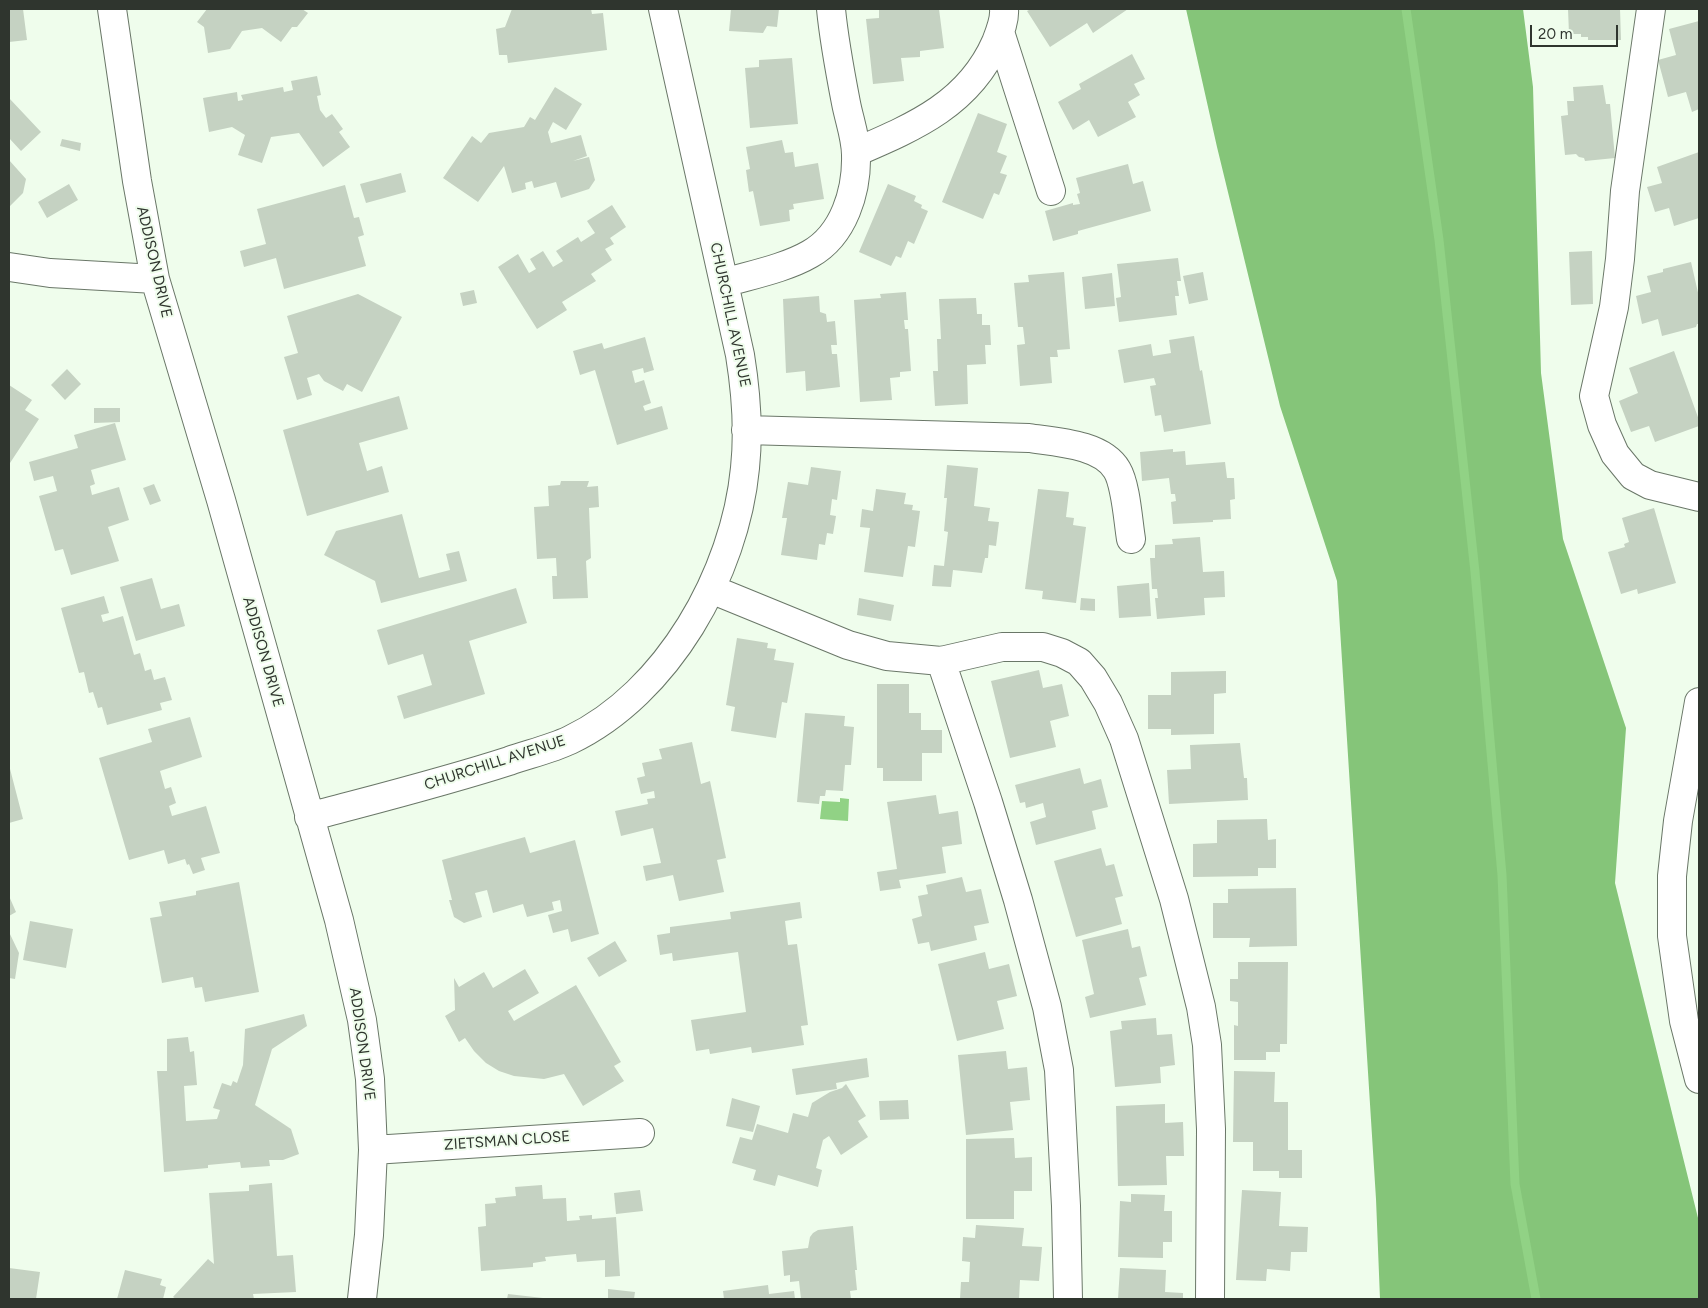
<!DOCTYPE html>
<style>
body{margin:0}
#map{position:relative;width:1708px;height:1308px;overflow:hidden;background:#effdec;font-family:Figtree,sans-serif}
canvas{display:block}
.frame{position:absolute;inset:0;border:10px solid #2f352e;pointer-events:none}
.scale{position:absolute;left:1530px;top:25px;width:88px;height:22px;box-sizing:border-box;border:2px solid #2f352e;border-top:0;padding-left:6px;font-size:15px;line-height:18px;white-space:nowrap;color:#2f352e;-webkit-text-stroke:4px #effdec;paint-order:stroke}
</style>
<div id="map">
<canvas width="1708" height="1308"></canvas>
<div class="frame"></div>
<div class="scale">20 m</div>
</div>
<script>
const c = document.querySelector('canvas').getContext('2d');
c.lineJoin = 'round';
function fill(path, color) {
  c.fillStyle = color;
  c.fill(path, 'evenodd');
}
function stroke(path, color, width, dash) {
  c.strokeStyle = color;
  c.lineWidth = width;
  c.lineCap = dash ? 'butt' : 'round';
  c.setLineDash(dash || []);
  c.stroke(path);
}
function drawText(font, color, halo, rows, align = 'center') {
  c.font = font + ' Figtree,sans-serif';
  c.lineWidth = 4;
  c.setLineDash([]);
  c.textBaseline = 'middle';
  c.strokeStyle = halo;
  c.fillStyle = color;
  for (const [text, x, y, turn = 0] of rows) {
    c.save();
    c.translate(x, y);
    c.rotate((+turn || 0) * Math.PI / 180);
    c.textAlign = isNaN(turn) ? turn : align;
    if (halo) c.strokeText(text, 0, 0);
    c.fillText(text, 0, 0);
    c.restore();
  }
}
const forest = new Path2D(`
 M1186,9H1523L1533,87L1541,373L1563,539L1626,728L1615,883L1699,1222V1299H1380L1376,1199L1337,581L1280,406L1217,147Z`);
const water = new Path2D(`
 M840,798L849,799L848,821L820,819L822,801L840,802Z`);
const stream = new Path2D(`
 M1406,9L1439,240L1475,572L1502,875L1515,1184L1536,1299`);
const building = new Path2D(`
 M9,9H23L27,40L9,42Z
 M207,9H302L308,13L297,27H292L281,42L262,28L242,31L230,49L208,53L204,27L197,22Z
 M512,9H591L592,14L603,13L607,50L508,63L507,55H499L496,29L505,27Z
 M731,9H779L777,27L767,26L763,33L729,31Z
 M879,9H939L944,48L920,51V57L901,58L904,81L873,84L866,19L879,18Z
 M1031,9H1128L1093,33L1087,23L1050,47L1027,11Z
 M1568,9H1620L1621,40H1588V37H1581V34H1569Z
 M1699,21V109L1692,112L1686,92L1668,97L1658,60L1676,55L1669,29Z
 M1132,54L1145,79L1134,84L1140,95L1128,102L1136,117L1098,137L1089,120L1073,130L1058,102L1081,89L1079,84Z
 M792,58L798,124L750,128L745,68L759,67V60Z
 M317,76L321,95L317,96L320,110L326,118L332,114L343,129L339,132L350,147L323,167L299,133L271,137L262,163L238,155L245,135L232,127L209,132L203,98L237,92L238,101L243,100L241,95L283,87L284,92L293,90L291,81Z
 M1603,85L1606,104H1610L1615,158L1585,161L1584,158L1579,157L1576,154L1565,155L1561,116L1568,115L1567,101H1574L1573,87Z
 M555,87L582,104L566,130L553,122L548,132L551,143L581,135L587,156L573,161L589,157L595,180L589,189L561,198L556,182L534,188L532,181L525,183L526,189L512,193L504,166L478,202L443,178L472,136L481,143L489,133L524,127L530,117L535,120Z
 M9,98L41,132L21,151L9,138Z
 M978,113L1007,124L997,152L1007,156L1000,173L1007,175L999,195L994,193L983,219L942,202Z
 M62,139L81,143L80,151L60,146Z
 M782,140L785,153L793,152L795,167L818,163L824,199L793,204L794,209L789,210L790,221L760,226L753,191L749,192L746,170L750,169L746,147Z
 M1699,152V218L1674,226L1669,208L1655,212L1647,187L1662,183L1657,167Z
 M9,160L26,179L23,193L9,207Z
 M1128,164L1133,184L1143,181L1151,211L1078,231V234L1053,241L1045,211L1073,203V205L1080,204L1077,194L1080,193L1076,178Z
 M401,173L406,192L366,203L360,184Z
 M69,184L78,200L47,218L38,202Z
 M888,184L916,196L914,201L922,205L921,208L928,211L914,244L908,241L901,258L896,256L891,266L859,252Z
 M345,185L354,218L359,217L364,235L358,237L366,266L284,289L276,258L244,267L240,251L266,244L257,209Z
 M612,205L626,227L610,238L614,244L605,249L612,260L591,274L596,281L562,302L567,310L537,329L498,267L518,254L529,273L536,269L530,259L543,251L553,267L563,261L556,251L578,237L581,242L595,233L587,221Z
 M1592,251L1593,304L1571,305L1569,252Z
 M1178,258L1181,281H1177L1179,296H1175L1177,315L1119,322L1116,298L1121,297L1117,264Z
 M1691,262L1699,297V324H1697L1696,327L1662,336L1658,319L1642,324L1636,296L1651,292L1647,276L1663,272V269Z
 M1064,272L1070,349L1057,350L1058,357H1050L1052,383L1020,386L1017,345L1025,344L1023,327H1018L1014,283L1029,282L1028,275Z
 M1203,272L1208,300L1189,304L1183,276Z
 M1112,273L1115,306L1085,309L1082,277Z
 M474,290L477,303L463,306L460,293Z
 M906,292L908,320H904L905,329H908L911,371L900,372V377L890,378L892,400L860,402L854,300L881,298L880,294Z
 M358,294L402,317L362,392L347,384L343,391L324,381L319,374L307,378L312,395L297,400L284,357L298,353L287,316Z
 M819,296L820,312L826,314L827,322L835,321L837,345H831L832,354H837L840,387L806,391L805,371L786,373L783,299Z
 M976,298L977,314H982V325H990L991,345H985L986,364L967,365L968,404L935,406L933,371H938L937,339H941L939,299Z
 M1194,336L1200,371L1202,370L1211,424L1164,432L1161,415L1155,416L1150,386L1156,385L1154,378L1124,383L1118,350L1151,344L1153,356L1171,353L1169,340Z
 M645,337L654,370L644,373L643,368L632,371L635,383L644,380L651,403L643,406L645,411L662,406L668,429L617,445L595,370L580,375L573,351L602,343L604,349Z
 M1674,351L1699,420V426L1655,442L1649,426L1631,432L1619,401L1638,393L1629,368Z
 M67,369L81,384L65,400L51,385Z
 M9,385L32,400L25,410L39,419L10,463L9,462Z
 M399,396L408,429L359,443L367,471L382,466L389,492L307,516L283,430Z
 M94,408H120V422L94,423Z
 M115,423L126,460L91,470L95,484L90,486L92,495L119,487L129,520L108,527L119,561L71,575L63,549L55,551L39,496L57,491L53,476L34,481L29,462L78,448L74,435Z
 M1173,449V452L1185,451L1186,465L1225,462L1227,478H1234L1235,499L1230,500L1231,519L1213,520V522L1173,524L1171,502L1176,501L1175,494H1171L1169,478L1142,481L1140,452Z
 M947,465L978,468L974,506L990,508L988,521L999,522L996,546L989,545L988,558H985L982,573L953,570L951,587L932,586L934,565L944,566L948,532L944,531L947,498H944Z
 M811,467L841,471L837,500L832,499L830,515L836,516L833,534L827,533L825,545L819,544L817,560L781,555L787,518H782L788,482L808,485Z
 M561,481H589L587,487L598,486L599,507L589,508L591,558L586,561L588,598L553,599L552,576H557L556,558L537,559L534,507L549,506L548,486L560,485Z
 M154,484L161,501L150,505L143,488Z
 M876,489L906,493L904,504L913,505L912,510L920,511L915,547L908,546L903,577L864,572L870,528L860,527L862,509L873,511Z
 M1038,489L1069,492L1066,517L1074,518L1073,525L1086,527L1076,603L1042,599L1043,591L1025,589Z
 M1654,508L1676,583L1638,594L1637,589L1621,594L1608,552L1625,547L1624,544L1629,542L1622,518Z
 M402,514L419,578L450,570L446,554L459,551L467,581L381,603L375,581L324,555L336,531Z
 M1200,537L1203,572L1224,571L1225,597L1204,598L1205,615L1157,619L1155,598H1158L1157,589H1152L1150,558H1155V545L1173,544L1172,539Z
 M152,578L161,609L179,604L185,626L136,641L120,587Z
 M1149,583L1151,616L1119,618L1117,586Z
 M516,588L527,623L469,641L485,694L404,719L397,696L432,685L423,654L388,665L377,630Z
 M104,596L109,613L101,615L103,622L123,616L134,655L140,653L145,671L151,669L154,680L165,677L172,700L160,703L162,710L107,725L102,707L98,708L93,692L89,693L84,672L79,673L61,608Z
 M859,598L894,605L891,621L857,615Z
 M1081,598L1095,599V611L1080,610Z
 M737,638L768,643L767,648L776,649L774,660L794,663L787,703L782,702L776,738L731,731L735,707L726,705Z
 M1039,670L1043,688L1062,684L1069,716L1050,721L1056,747L1010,758L991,681Z
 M1226,671V693L1214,694V734L1171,735V729H1148V695H1171V672Z
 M877,684H909V713H921V730H942V753H922V781H883V768H877Z
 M805,713L845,716L844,726L854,727L851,765H845L843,791L826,790L825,796H820L819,804L797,802Z
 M190,717L202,757L160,771L165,789L171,787L176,803L169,806L172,816L206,806L220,853L201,858L205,870L193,874L189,864L187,865L185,859L168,864L164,850L129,860L99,758L152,742L148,729Z
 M692,742L701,784L710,781L726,858L717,860L724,892L679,901L673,875L646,881L643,866L661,863L653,828L621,836L615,811L648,804L647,799L655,798L654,791L641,794L637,778L645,776L642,763L662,759L659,749Z
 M1240,743L1244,778H1247L1248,800L1169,804L1167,770L1191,769L1190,745Z
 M9,765L23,819L9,823Z
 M1080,768L1084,784L1101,779L1108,807L1092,811L1096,829L1036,845L1030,822L1046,817L1043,803L1026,808L1025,802L1020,803L1015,785Z
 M936,795L939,814L958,811L962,844L942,847L946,873L899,880L901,888L880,891L877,872L897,869L887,802Z
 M1267,819L1268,840L1276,839V868H1258V876L1193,877V844L1217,843V820Z
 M525,837L530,853L575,840L599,934L571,942L568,929L553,933L548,915L562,911L560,900L552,902L554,910L527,917L523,904L493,913L487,890L475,893L482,917L464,923L454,917L449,900H452L442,860Z
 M1101,848L1106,866L1114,864L1123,896L1115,898L1122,924L1076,937L1054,861Z
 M962,877L966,892L981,889L989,923L974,926L977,940L931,951L929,942L918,944L912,919L922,916L918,896L928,894L926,885Z
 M239,882L259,992L205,1002L202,987L195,988L193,977L162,983L150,918L162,916L159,902L196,895V891Z
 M1296,888L1297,946L1249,947L1250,938H1213V903H1228V889Z
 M9,896L16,912L9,916Z
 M800,902L802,918L785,921L788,945L797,944L808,1025L801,1026L804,1045L752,1053L751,1047L710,1054L709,1049L696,1051L691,1020L746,1012L738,952L673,961L672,953L660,955L657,935L670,933V927L731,919L730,912Z
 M30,921L73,929L66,968L23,960Z
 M1128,929L1132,948L1140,946L1147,976L1139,978L1146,1005L1090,1018L1085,997L1094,994L1082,940Z
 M9,932L19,953L15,979L9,978Z
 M615,941L627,961L599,977L587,958Z
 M985,952L989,969L1009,964L1017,996L997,1001L1004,1029L957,1041L938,964Z
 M1238,962H1288L1287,1044H1280V1052H1266V1060H1234V1025L1238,1026V1002L1230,1001V979H1238Z
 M525,969L539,993L508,1011L514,1021L576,985L621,1062L614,1066L624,1081L583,1106L564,1074L544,1079L514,1076L499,1071L486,1063L474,1051L465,1038L459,1042L445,1016L455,1010L454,978L459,987L484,972L493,988Z
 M304,1014L307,1026L272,1049L255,1105L291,1129L299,1154L283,1160H269L270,1166L241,1168L240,1162L208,1165V1168L164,1172L157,1071H167V1039L188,1037L190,1052L194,1051L197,1085L184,1086L186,1121L217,1119L220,1110L213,1108L222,1083L231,1086L233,1081L237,1083L243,1065L245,1029Z
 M1156,1018L1157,1035L1172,1034L1175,1065L1160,1067L1161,1083L1115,1087L1110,1031L1122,1029L1121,1021Z
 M1006,1051L1008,1069L1027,1067L1030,1100L1010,1102L1013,1130L966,1135L958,1055Z
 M867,1058L869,1077L836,1083L837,1089L796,1095L792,1069Z
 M1234,1071L1275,1072L1274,1102H1288V1150H1302V1178H1279V1171H1253V1142H1233Z
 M846,1084L866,1116L858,1121L868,1137L841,1155L829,1136L823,1140L816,1168L822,1170L818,1187L778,1175L775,1186L753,1180L756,1170L732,1163L740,1137L752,1140L757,1124L788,1133L793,1113L808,1117L812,1103L830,1092L842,1088Z
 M732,1098L760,1106L753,1132L726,1126Z
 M908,1100L909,1119L880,1120L879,1101Z
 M1165,1104V1123L1183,1122L1184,1156H1166L1167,1185L1118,1186L1116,1106Z
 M1014,1138L1015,1158L1032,1157V1191H1014V1219H966V1139Z
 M272,1183L277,1256L293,1255L296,1292L253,1294L254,1299H176L173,1297L208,1259L214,1264L209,1193L249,1191V1185Z
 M542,1185L543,1199L566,1198L567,1221L580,1220L579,1216L592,1215V1219L616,1217L620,1276L605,1277V1260L577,1262L576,1254L545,1257L546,1261L533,1263V1267L481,1271L478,1227L486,1226L485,1204L496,1203L495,1198L516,1196L515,1187Z
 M640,1190L643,1211L616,1214L614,1193Z
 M1242,1190L1281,1192L1279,1226L1308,1227L1307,1252H1291L1290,1271L1267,1269L1266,1281L1236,1280Z
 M1131,1194L1165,1195L1164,1211H1172V1242H1163V1258L1118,1257L1120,1201L1131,1202Z
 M976,1225L1024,1228L1022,1246L1042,1247L1039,1281L1020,1280L1019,1299H960L961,1282H969L970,1262L962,1261L963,1237L975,1238Z
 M853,1226L857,1270H855L857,1290L850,1291L851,1299H801L799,1281L790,1282V1275L784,1276L782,1251L808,1248L810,1237L813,1233L818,1230Z
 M9,1268L40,1272L36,1299H9Z
 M1120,1268L1166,1270L1165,1292L1183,1293V1299H1118Z
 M125,1270L162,1279L160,1285L166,1287L163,1299H117Z
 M768,1285L769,1294L794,1291L795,1299H724L723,1291Z
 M608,1289L635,1292L634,1299H608Z
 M508,1294L543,1298V1299H507Z`);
const minor = new Path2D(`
 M112,9L137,181L155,279L221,500L339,920L362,1020L370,1079L373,1150L369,1235L362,1299
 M1651,9L1625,191L1620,259L1614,307L1594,396L1602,425L1615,454L1633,476L1650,485L1699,497
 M1000,32L1051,191
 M856,152C914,127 969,104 996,42C1000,32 1005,20 1004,9
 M9,267L50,273L155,279
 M724,283C751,275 786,268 810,254C844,235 857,191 856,155C856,138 849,119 846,103C840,72 834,40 831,9
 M746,430L1029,438C1056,442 1102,444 1117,470C1126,485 1128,521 1131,539
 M711,589L848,645L887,656L941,661L1002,647H1043L1062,653L1079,662L1093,678L1108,703L1124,739L1174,899L1201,1007L1207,1045L1211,1129L1210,1299
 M941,661L988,802L1018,900L1047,1007L1059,1070L1066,1206L1068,1299
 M1699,702L1678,821L1672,876V936L1684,1021L1699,1079
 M309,817C376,799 444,782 509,761C529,754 551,749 570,740C668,693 735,573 745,468C749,430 746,392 740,355L663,9
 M373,1150L640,1133`);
const streetNames = [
 ["ADDISON DRIVE",154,262,77],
 ["CHURCHILL AVENUE",730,315,78],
 ["ADDISON DRIVE",263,652,74],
 ["CHURCHILL AVENUE",495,763,-18],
 ["ADDISON DRIVE",362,1044,82],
 ["ZIETSMAN CLOSE",507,1141,-4]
];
fill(forest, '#85c579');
fill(water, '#91d285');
stroke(stream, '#91d285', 9);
fill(building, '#c5d2c2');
stroke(minor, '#6a7768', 30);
stroke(minor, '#fff', 28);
drawText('15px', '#2f352e', '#effdec', streetNames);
</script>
